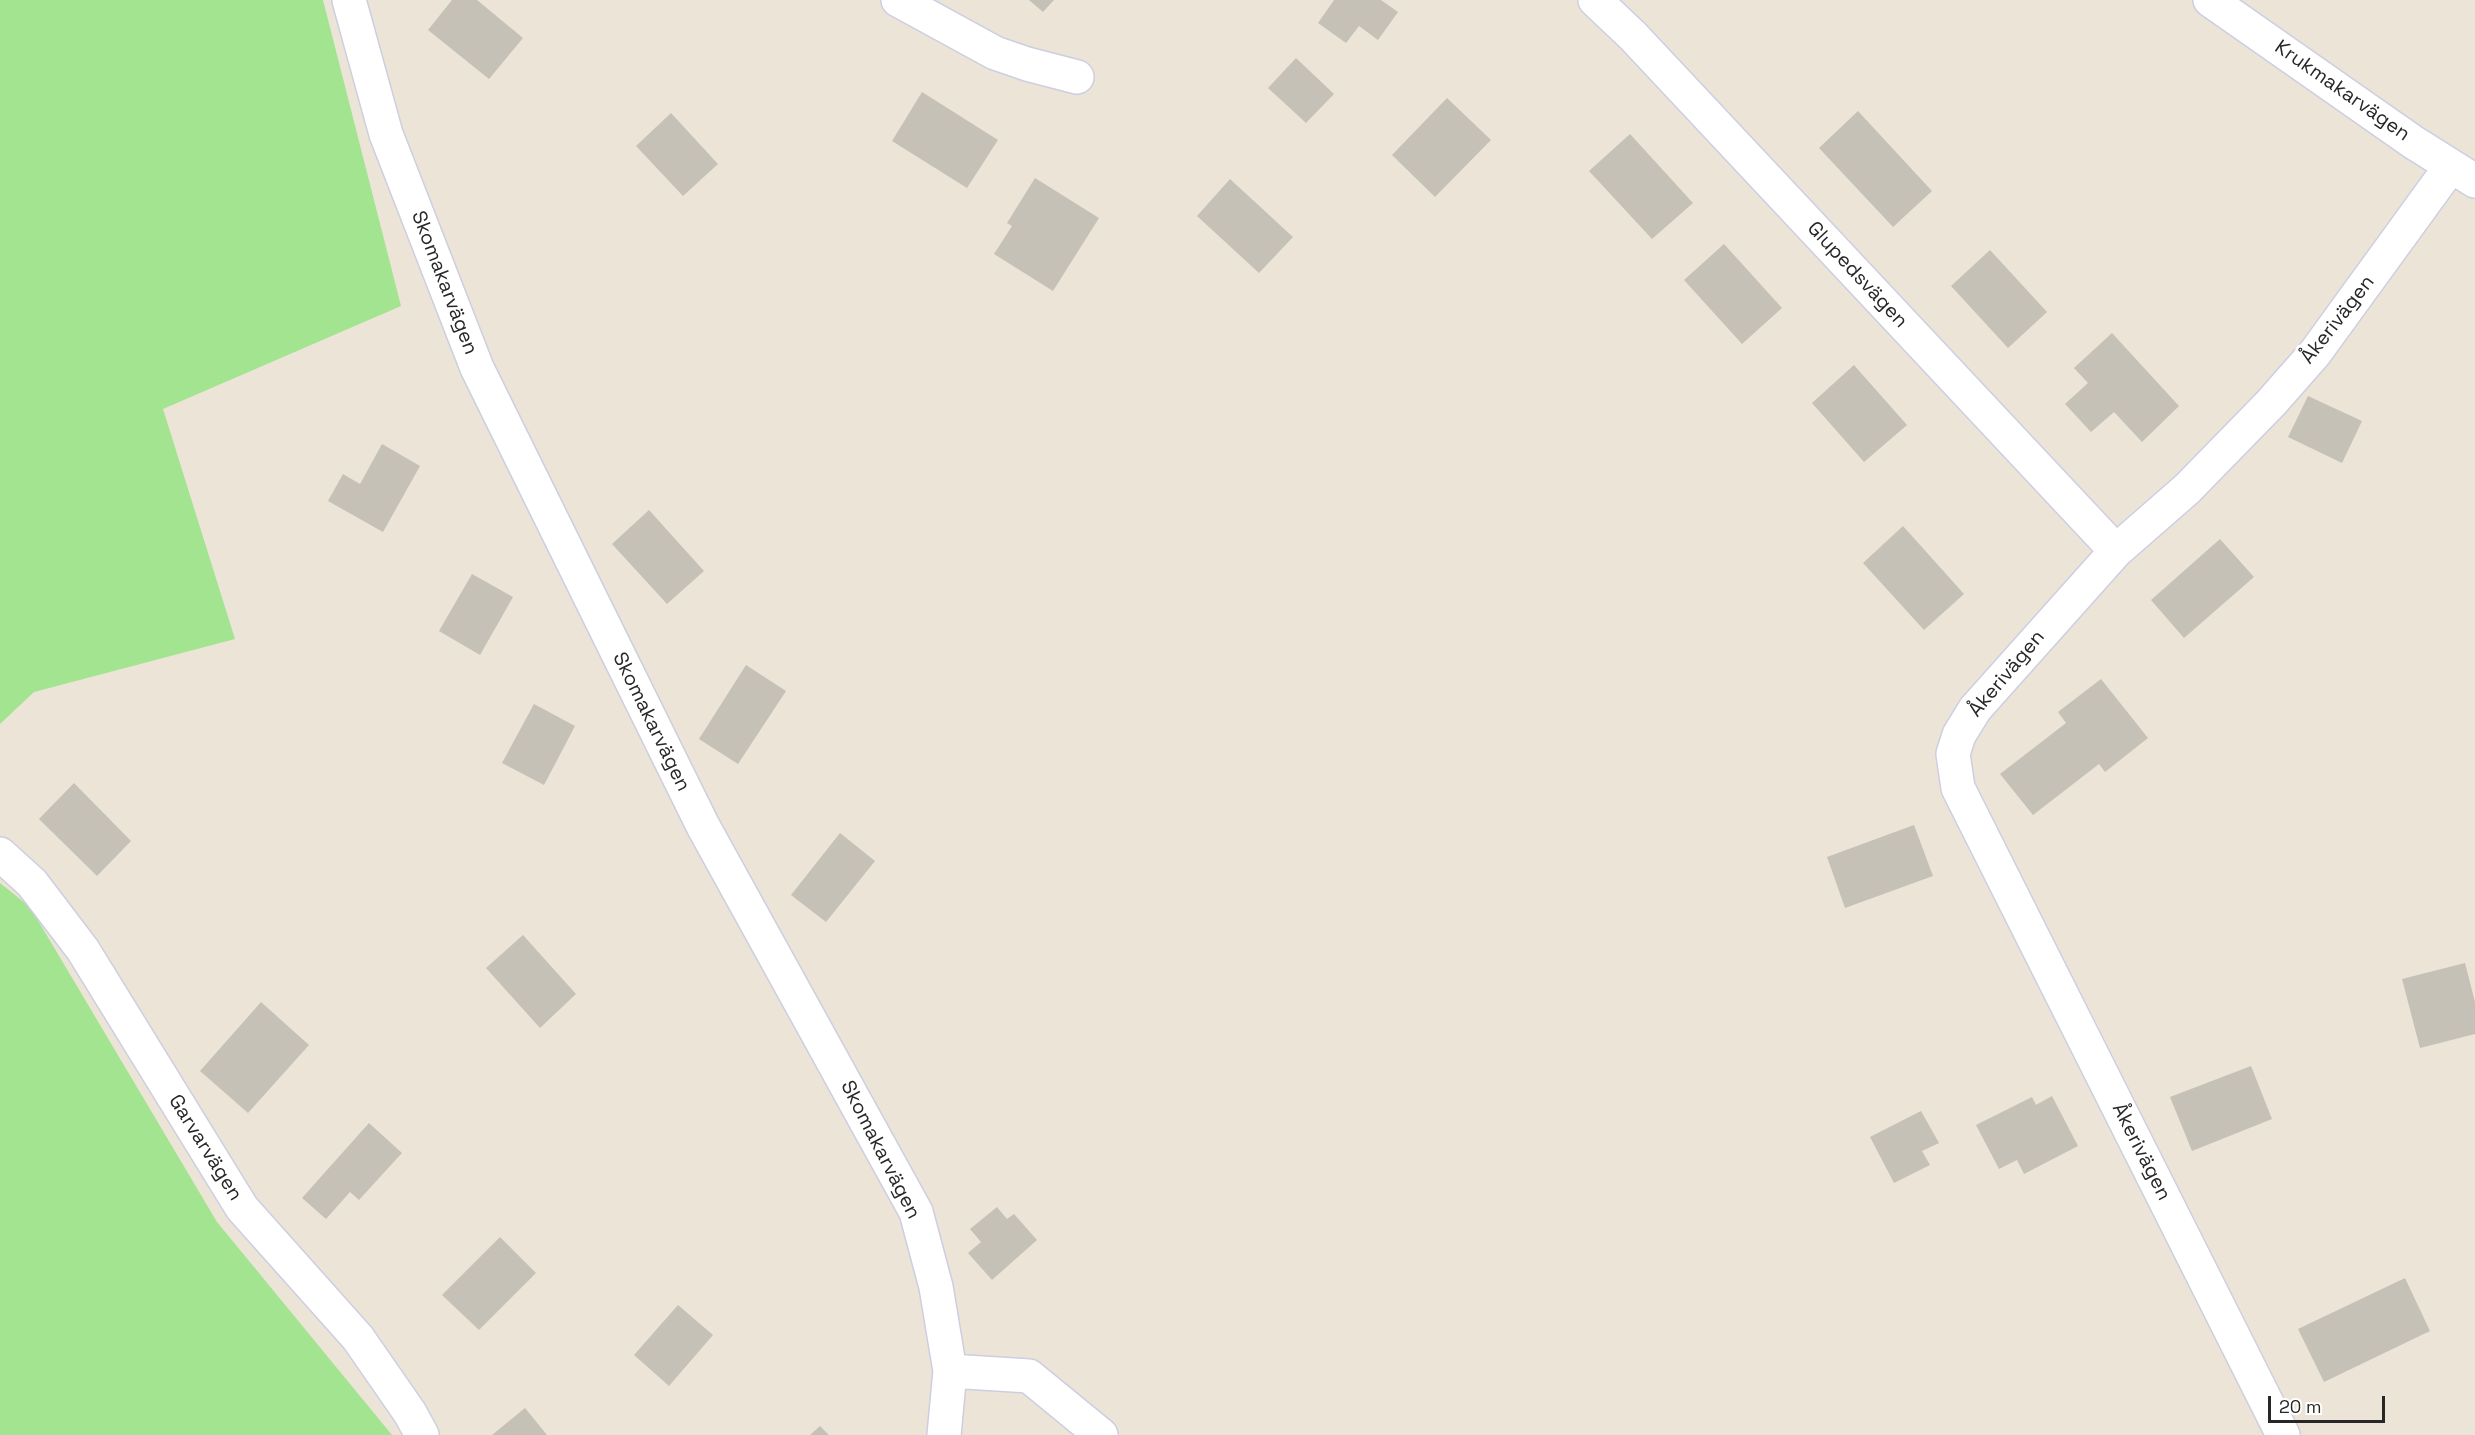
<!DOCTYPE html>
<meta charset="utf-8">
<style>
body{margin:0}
#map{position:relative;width:2475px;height:1435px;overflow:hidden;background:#ebe4d7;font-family:"Space Grotesk",sans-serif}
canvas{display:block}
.scale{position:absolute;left:2268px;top:1396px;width:117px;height:27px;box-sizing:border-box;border:3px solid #272727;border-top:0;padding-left:8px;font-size:18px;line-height:21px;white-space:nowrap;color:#272727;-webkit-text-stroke:4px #fff;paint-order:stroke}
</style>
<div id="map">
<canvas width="2475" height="1435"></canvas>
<div class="scale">20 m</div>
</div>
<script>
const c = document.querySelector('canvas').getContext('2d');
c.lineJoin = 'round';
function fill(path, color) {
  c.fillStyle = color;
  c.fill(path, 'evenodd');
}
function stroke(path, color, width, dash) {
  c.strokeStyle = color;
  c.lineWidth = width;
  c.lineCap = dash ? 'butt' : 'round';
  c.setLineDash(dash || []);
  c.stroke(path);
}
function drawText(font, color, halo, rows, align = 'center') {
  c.font = font + ' "Space Grotesk",sans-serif';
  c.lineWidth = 6;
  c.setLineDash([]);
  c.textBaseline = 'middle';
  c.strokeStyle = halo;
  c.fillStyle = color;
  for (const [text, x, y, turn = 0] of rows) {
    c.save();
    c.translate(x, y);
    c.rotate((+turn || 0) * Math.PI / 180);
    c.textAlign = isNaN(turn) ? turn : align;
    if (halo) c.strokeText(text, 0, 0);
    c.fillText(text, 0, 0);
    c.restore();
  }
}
const green = new Path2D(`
 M0,0H323L401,306L163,409L235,639L34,692L0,724Z
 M0,883L30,907L217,1222L392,1435H0Z`);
const building = new Path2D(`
 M452,0H477L523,38L489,79L428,30Z
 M1029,0H1054L1043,12Z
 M1334,0H1381L1398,12L1378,40L1359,26L1346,43L1318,23Z
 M1296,58L1334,94L1306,123L1268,88Z
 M922,92L998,140L967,188L892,141Z
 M1447,98L1491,140L1435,197L1392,155Z
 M1858,111L1932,191L1893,227L1819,148Z
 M671,113L718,164L683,196L636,146Z
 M1630,134L1693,203L1652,239L1589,171Z
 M1035,178L1099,218L1053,291L994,254L1012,226L1007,223Z
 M1230,179L1293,237L1259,273L1197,216Z
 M1724,244L1782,308L1742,344L1684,280Z
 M1990,250L2047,312L2008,348L1951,286Z
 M2112,333L2179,406L2142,442L2114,412L2091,432L2065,404L2088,383L2074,368Z
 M1854,365L1907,425L1864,462L1812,403Z
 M2308,396L2362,421L2342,463L2288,437Z
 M382,444L420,466L383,532L328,501L343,474L360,484Z
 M649,510L704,571L667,604L612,544Z
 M1903,526L1964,594L1924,630L1863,563Z
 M2220,539L2254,577L2184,638L2151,600Z
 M472,574L513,597L480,655L439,631Z
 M746,665L786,691L738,764L699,739Z
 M2101,679L2148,738L2105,772L2099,764L2033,815L2000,774L2066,723L2058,712Z
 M534,704L575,726L544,785L502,763Z
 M74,783L131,841L97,876L39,819Z
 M1914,825L1933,876L1845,908L1827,857Z
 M840,833L875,861L826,922L791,895Z
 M523,935L576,994L540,1028L486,968Z
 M2465,963L2475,1002V1034L2420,1048L2402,979Z
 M261,1002L309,1045L248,1113L200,1071Z
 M2251,1066L2272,1119L2192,1151L2170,1097Z
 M2052,1096L2078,1146L2024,1174L2017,1160L1999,1169L1976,1125L2032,1097L2036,1105Z
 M1921,1111L1939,1143L1922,1151L1930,1165L1894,1183L1870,1137Z
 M369,1123L402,1153L359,1200L350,1192L326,1219L302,1198Z
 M997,1207L1007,1219L1014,1214L1037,1240L992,1280L968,1253L981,1242L970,1229Z
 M500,1237L536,1273L479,1330L442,1295Z
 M2405,1278L2430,1331L2324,1382L2298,1329Z
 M678,1305L713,1335L669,1386L634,1355Z
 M525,1408L547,1435H492Z
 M820,1426L829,1435H810Z`);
const minor = new Path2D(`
 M349,0L386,134L477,368L703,826L916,1212L936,1287L950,1371L944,1435
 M898,0L995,53L1027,64L1077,77
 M1595,0L1633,36L2116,551
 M2210,0L2413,142L2475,181
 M0,854L32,883L83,950L242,1208L358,1338L410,1413L422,1435
 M950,1371L1029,1376L1101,1435
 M2283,1435L1958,788L1953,754L1959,735L1975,709L2116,551L2187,489L2271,403L2315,353L2451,166`);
const streetNames = [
 ["Krukmakarvägen",2342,91,35],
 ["Glupedsvägen",1857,275,47],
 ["Skomakarvägen",444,283,69],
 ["Åkerivägen",2338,320,-52],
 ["Åkerivägen",2007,674,-50],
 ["Skomakarvägen",651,722,64],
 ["Garvarvägen",205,1148,58],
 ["Skomakarvägen",880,1150,63],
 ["Åkerivägen",2141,1152,63]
];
fill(green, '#a3e490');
fill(building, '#c5c1b7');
stroke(minor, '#cdcee1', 36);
stroke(minor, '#fff', 33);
drawText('20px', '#272727', '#fff', streetNames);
</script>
